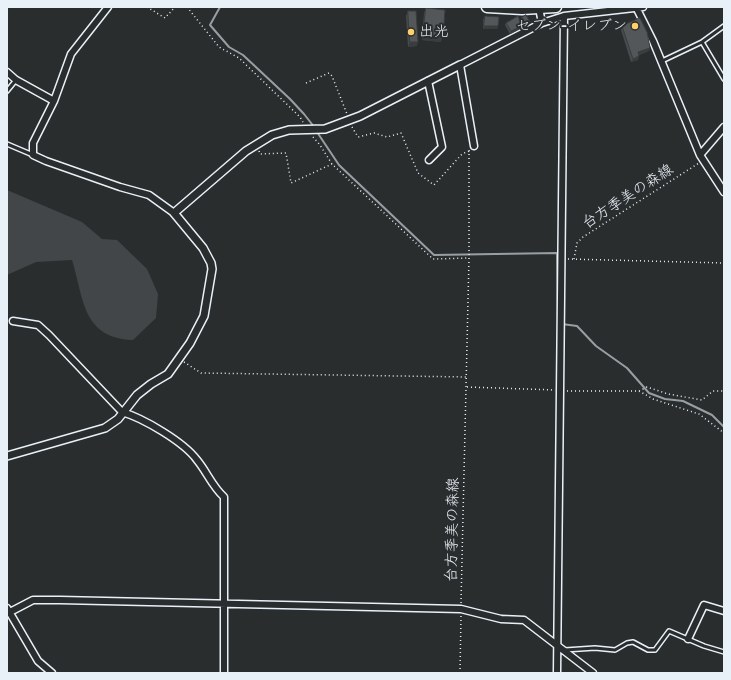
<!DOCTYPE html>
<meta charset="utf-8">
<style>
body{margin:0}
#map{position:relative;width:731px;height:680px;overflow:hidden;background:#2a2d2e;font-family:Itim,sans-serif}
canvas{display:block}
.frame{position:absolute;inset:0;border:8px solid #e8f1f8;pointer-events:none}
</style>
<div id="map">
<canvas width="731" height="680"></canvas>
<div class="frame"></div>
</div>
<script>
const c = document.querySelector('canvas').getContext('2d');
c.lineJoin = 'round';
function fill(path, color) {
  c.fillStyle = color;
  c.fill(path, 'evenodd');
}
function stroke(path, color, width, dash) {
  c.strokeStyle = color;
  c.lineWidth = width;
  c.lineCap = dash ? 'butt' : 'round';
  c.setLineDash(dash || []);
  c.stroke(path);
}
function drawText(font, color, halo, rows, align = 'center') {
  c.font = font + ' Itim,"Klee One",sans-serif';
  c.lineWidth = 4;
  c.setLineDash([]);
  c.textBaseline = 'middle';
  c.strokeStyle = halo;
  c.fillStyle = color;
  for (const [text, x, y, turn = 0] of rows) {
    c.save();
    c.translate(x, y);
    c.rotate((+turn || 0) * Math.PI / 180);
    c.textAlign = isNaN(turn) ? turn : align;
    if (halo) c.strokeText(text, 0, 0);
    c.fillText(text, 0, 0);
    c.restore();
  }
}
const green = new Path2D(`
 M7,190L82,222L102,239L117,240L147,269L158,294L156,318L133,340C82,338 84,299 72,260L36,262L7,275Z`);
const stream = new Path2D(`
 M220,7L210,25L229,47L243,55L290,99L304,114L315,128
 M317,132L339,165L434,255L557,253L558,323
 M562,324L577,326L596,346L627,368L649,393L665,399L683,401L712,415L724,427`);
const path = new Path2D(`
 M147,7L165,18L175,7
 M187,7L219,47L239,58L300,117L303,122
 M306,83L329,73L332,76L347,114
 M352,127L358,137L374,133L387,137L401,133L418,173L434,185L462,154L469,151
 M313,137L320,145L332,164L433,259L469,258
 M259,151L260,154L286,153L291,183L332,164
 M568,259L724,263
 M574,259L577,243L583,237L699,163
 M184,362L201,373L467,377
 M467,387L555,390
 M567,391H639L653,399L699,414L724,433
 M639,391L647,387L668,394L702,400L713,391H724
 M461,603L469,258V151L470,150
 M460,673L461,615`);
const service = new Path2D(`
 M702,42L724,79
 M662,61L702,42L724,26
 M7,91L16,80
 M7,144L33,155
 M565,650L595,648L615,650L627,643L633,642L648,650H655L669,631L704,646L724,652`);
const minor = new Path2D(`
 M636,7L653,41L700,155L724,192
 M539,8L542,23
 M7,72L16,80L54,101L33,143V155L46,161L120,187L149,195L174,213
 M428,81L442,147L429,160
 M54,101L71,54L108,7
 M474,146L460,65L542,23L564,16L643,7
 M700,155L724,127
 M13,321L38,325L49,335L122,412C143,418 184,442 197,460C207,472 212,486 224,497V673
 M7,608L38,661L52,673
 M10,612L33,600H60L461,609L501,619L524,620L593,673
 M688,639L704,605L724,611
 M557,673L564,16`);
const tertiary = new Path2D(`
 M7,456L105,428L118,419L137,395L151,384L168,374L190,343L204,316L212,269L211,263L203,248L174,213L246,151L272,135L289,130L325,129L360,116L460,65`);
const trunk = new Path2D(`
 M487,7L522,9L556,7`);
const wall = new Path2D(`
 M426,8L441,42L422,40L424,13Z
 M408,11L417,46L408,47L406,16Z
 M485,16L498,26L497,29H483V20Z
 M519,19L529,24L510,34L505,25L506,23Z
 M622,26L650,48L649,51L639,55L638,60L631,62L621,30Z`);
const shadedWall = new Path2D(`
 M530,22L529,24L510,34L511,31Z
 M484,26H498L497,29H483Z
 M423,35L443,37L441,42L422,40Z
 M410,42H418L417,46L408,47Z
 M650,48L649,51L637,55L638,52Z
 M639,56L638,60L631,62L633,59Z`);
const building = new Path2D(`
 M426,8L445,10L443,37L423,35Z
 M408,11H416L418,42H410Z
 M526,15L530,22L511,31L506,23L518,16L519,19Z
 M485,16L499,17L498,26H484Z
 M640,18L647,32L650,48L638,52L639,56L633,59L622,26Z`);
const markers = [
 [635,26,4,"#ffd166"],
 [411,32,4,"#ffd166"]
];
const poiNames = [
 ["セブン-イレブン",627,26],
 ["出光",419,32,"left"]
];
const streetNames = [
 ["台方季美の森線",628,197,-33],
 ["台方季美の森線",453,530,-89]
];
fill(green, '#424648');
stroke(stream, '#989fa3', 2);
stroke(service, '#e8f1f8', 6);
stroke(minor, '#e8f1f8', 9);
stroke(tertiary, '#e8f1f8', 10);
stroke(trunk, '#e8f1f8', 13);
stroke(path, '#e8f1f8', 1.5, [1, 3]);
stroke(service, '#2a2d2e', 3);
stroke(minor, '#2a2d2e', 6);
stroke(tertiary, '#2a2d2e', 7);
stroke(trunk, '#2a2d2e', 10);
fill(wall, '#474b4d');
fill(shadedWall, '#3a3d3e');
fill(building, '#535759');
stroke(building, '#3a3d3e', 1);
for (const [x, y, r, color] of markers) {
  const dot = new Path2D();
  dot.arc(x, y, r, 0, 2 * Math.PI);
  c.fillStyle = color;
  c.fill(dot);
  stroke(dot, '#2a2d2e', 1.5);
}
drawText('15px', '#e8f1f8', '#2a2d2e', poiNames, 'right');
drawText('15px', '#e8f1f8', '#2a2d2e', streetNames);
</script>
